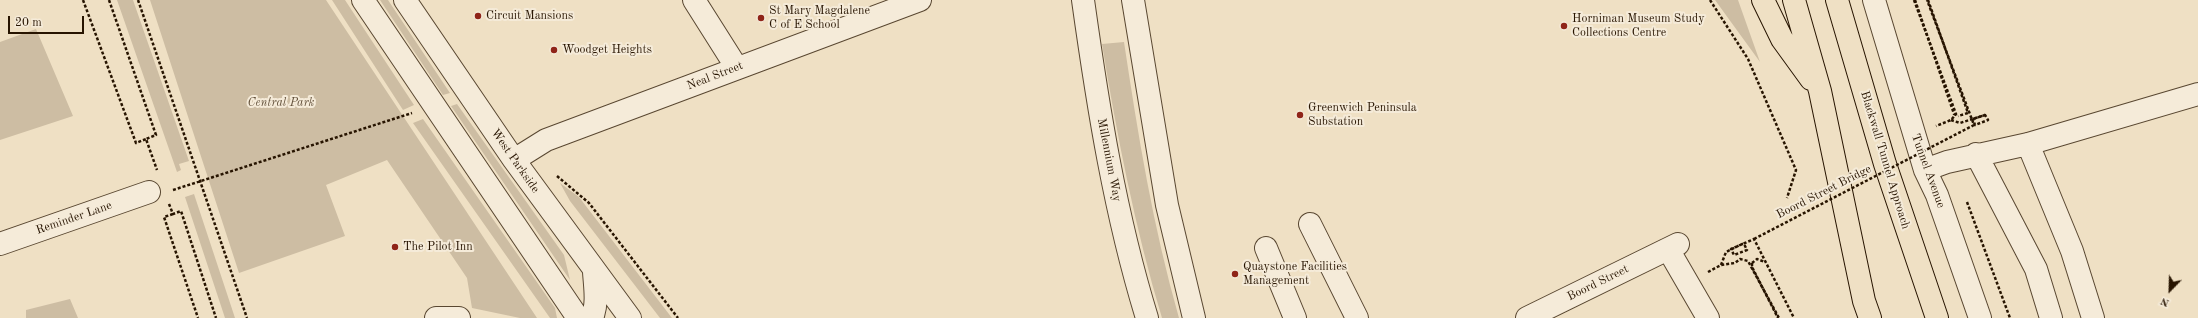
<!DOCTYPE html>
<style>
body{margin:0}
#map{position:relative;width:2198px;height:318px;overflow:hidden;background:#efe0c4;font-family:"Old Standard TT",serif}
canvas{display:block}
.north{position:absolute;left:2150px;top:270px;width:40px;height:40px;-webkit-text-stroke:3px #f5ebd9;paint-order:stroke;rotate:203deg;font-size:11px;font-weight:700;line-height:16px;text-align:center;color:#271400}
.north::after{content:'';display:block;margin:auto;width:14px;height:18px;background:#271400;clip-path:polygon(50% 0,100% 100%,50% 72%,0 100%)}
.scale{position:absolute;left:8px;top:16px;width:76px;height:18px;box-sizing:border-box;border:2px solid #271400;border-top:0;padding-left:5px;font-size:12px;line-height:14px;white-space:nowrap;color:#271400;-webkit-text-stroke:3px #f5ebd9;paint-order:stroke}
</style>
<div id="map">
<canvas width="2198" height="318"></canvas>
<div class="north">N</div>
<div class="scale">20 m</div>
</div>
<script>
const c = document.querySelector('canvas').getContext('2d');
c.lineJoin = 'round';
function fill(path, color) {
  c.fillStyle = color;
  c.fill(path, 'evenodd');
}
function stroke(path, color, width, dash) {
  c.strokeStyle = color;
  c.lineWidth = width;
  c.lineCap = dash ? 'butt' : 'round';
  c.setLineDash(dash || []);
  c.stroke(path);
}
function drawText(font, color, halo, rows, align = 'center') {
  c.font = font + ' "Old Standard TT",serif';
  c.lineWidth = 4;
  c.setLineDash([]);
  c.textBaseline = 'middle';
  c.strokeStyle = halo;
  c.fillStyle = color;
  for (const [text, x, y, turn = 0] of rows) {
    c.save();
    c.translate(x, y);
    c.rotate((+turn || 0) * Math.PI / 180);
    c.textAlign = isNaN(turn) ? turn : align;
    if (halo) c.strokeText(text, 0, 0);
    c.fillText(text, 0, 0);
    c.restore();
  }
}
const green = new Path2D(`
 M117,0H133L189,161L179,164L181,170L177,172Z
 M150,0H326L537,318H520L472,308L467,278L387,160L326,185L345,236L239,273Z
 M332,0H345L414,105L403,110Z
 M380,0H388L450,93L443,95Z
 M1715,0H1738L1760,62Z
 M36,29L73,116L0,140V42Z
 M1124,42C1138,135 1153,227 1179,318H1162C1135,228 1117,136 1102,44Z
 M457,104L564,255L570,280L451,106Z
 M423,119L555,308L557,318H550L413,123Z
 M560,183L579,197L672,318H660L570,201Z
 M194,194L235,318H225L185,197Z
 M70,299L78,318H26V310Z`);
const path = new Path2D(`
 M83,0L136,143L146,139
 M109,0L156,135L146,139L157,170
 M138,0L247,318
 M1710,0L1748,59L1796,170L1787,198
 M1914,0L1956,114L1951,120L1936,126
 M1928,0L1968,113L1958,116
 M1951,120L1960,123L1985,115L1988,120L1975,125L1973,119
 M557,176L589,203L678,318
 M173,190L412,113
 M1967,202L2010,318
 M169,204L173,214L181,211L216,318
 M173,214L164,217L198,318
 M1752,263L1757,259L1765,262
 M1721,265L1726,252L1742,244H1744L1747,250L1734,255L1731,249L1754,239L1794,318
 M1708,272L1721,265L1735,263L1740,259L1748,261L1779,318`);
const minor = new Path2D(`
 M363,0L578,318
 M405,0L514,160L630,318
 M694,0L737,68
 M1083,0C1098,107 1115,214 1147,318
 M1133,0L1167,205L1194,318
 M1874,0L1925,170L1937,195L1980,318
 M2028,144L2072,251L2093,318
 M1976,154L2036,269L2051,318
 M514,160L546,140L920,0
 M1925,170L1947,162L2028,144L2198,94
 M1310,224L1357,318
 M0,244L149,192
 M1266,248L1295,318
 M1668,249L1708,318
 M436,318H459
 M592,318C598,304 595,287 594,272
 M1527,318L1678,244`);
const highway = new Path2D(`
 M1763,0L1782,39L1811,79
 M1794,0L1820,91L1864,301L1870,318
 M1837,0L1885,164L1937,318`);
const pathBridge = new Path2D(`
 M1915,0L1954,114L1958,116
 M1973,119L1985,115
 M1754,239L1974,125L1927,0
 M1752,263V267L1778,318`);
const markers = [
 [478,16,4,"#8f2418"],
 [761,18,4,"#8f2418"],
 [1564,26,4,"#8f2418"],
 [554,50,4,"#8f2418"],
 [1300,115,4,"#8f2418"],
 [395,247,4,"#8f2418"],
 [1235,274,4,"#8f2418"]
];
const poiNames = [
 ["St Mary Magdalene",769,11],
 ["C of E School",769,25],
 ["Circuit Mansions",486,16],
 ["Horniman Museum Study",1572,19],
 ["Collections Centre",1572,33],
 ["Woodget Heights",562,50],
 ["Greenwich Peninsula",1308,108],
 ["Substation",1308,122],
 ["The Pilot Inn",403,247],
 ["Quaystone Facilities",1243,267],
 ["Management",1243,281]
];
const streetNames = [
 ["Neal Street",715,76,-21],
 ["Millennium Way",1109,160,79],
 ["Blackwall Tunnel Approach",1885,160,73],
 ["West Parkside",515,161,55],
 ["Tunnel Avenue",1928,171,70],
 ["Boord Street Bridge",1824,192,-27],
 ["Reminder Lane",74,218,-19],
 ["Boord Street",1598,283,-26]
];
const parkNames = [
 ["Central Park",281,103]
];
fill(green, '#cdbda3');
stroke(minor, '#594731', 24);
stroke(highway, '#271400', 24);
stroke(path, '#271400', 2.5, [3, 2]);
stroke(minor, '#f5ebd9', 22);
stroke(highway, '#efe0c4', 22);
stroke(pathBridge, '#271400', 2.5, [3, 2]);
for (const [x, y, r, color] of markers) {
  const dot = new Path2D();
  dot.arc(x, y, r, 0, 2 * Math.PI);
  c.fillStyle = color;
  c.fill(dot);
  stroke(dot, '#f5ebd9', 1.5);
}
drawText('12px', '#271400', '#f5ebd9', poiNames, 'left');
drawText('12px', '#271400', '#f5ebd9', streetNames);
drawText('italic 12px', '#614f39', '#f5ebd9', parkNames);
</script>
